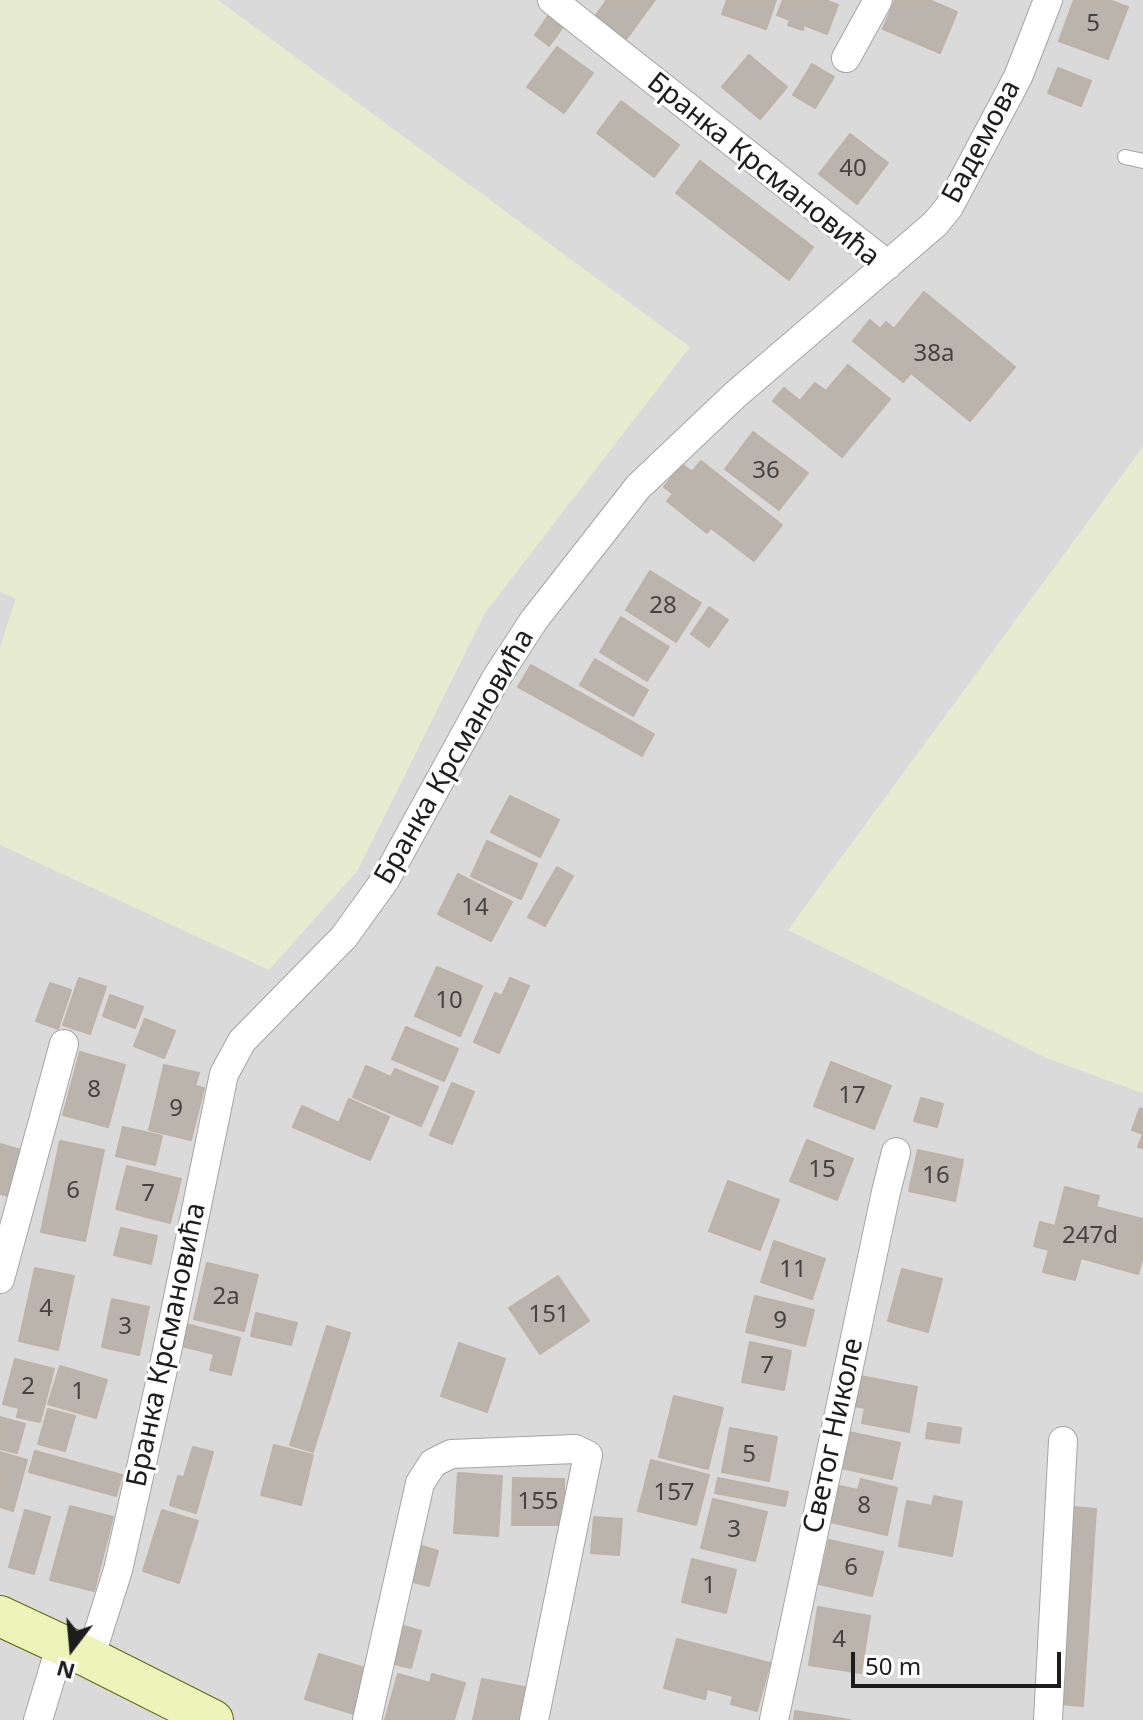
<!DOCTYPE html>
<meta charset="utf-8">
<style>
body{margin:0}
#map{position:relative;width:1143px;height:1720px;overflow:hidden;background:#edeae3;font-family:"Noto Sans",sans-serif}
canvas{display:block}
.north{position:absolute;left:32px;top:1608px;width:80px;height:80px;-webkit-text-stroke:6px #fff;paint-order:stroke;rotate:196deg;font-size:22px;font-weight:700;line-height:32px;text-align:center;color:#1d1d1d}
.north::after{content:'';display:block;margin:auto;width:28px;height:36px;background:#1d1d1d;clip-path:polygon(50% 0,100% 100%,50% 72%,0 100%)}
.scale{position:absolute;left:851px;top:1652px;width:210px;height:36px;box-sizing:border-box;border:4px solid #1d1d1d;border-top:0;padding-left:10px;font-size:24px;line-height:28px;white-space:nowrap;color:#1d1d1d;-webkit-text-stroke:6px #fff;paint-order:stroke}
</style>
<div id="map">
<canvas width="1143" height="1720"></canvas>
<div class="north">N</div>
<div class="scale">50 m</div>
</div>
<script>
const c = document.querySelector('canvas').getContext('2d');
c.lineJoin = 'round';
function fill(path, color) {
  c.fillStyle = color;
  c.fill(path, 'evenodd');
}
function stroke(path, color, width, dash) {
  c.strokeStyle = color;
  c.lineWidth = width;
  c.lineCap = dash ? 'butt' : 'round';
  c.setLineDash(dash || []);
  c.stroke(path);
}
function drawText(font, color, halo, rows, align = 'center') {
  c.font = font + ' "Noto Sans",sans-serif';
  c.lineWidth = 6;
  c.setLineDash([]);
  c.textBaseline = 'middle';
  c.strokeStyle = halo;
  c.fillStyle = color;
  for (const [text, x, y, turn = 0] of rows) {
    c.save();
    c.translate(x, y);
    c.rotate((+turn || 0) * Math.PI / 180);
    c.textAlign = isNaN(turn) ? turn : align;
    if (halo) c.strokeText(text, 0, 0);
    c.fillText(text, 0, 0);
    c.restore();
  }
}
const residential = new Path2D(`
 M0,0H1143V447L789,929L1047,1058L1143,1093V1720H0Z`);
const farmland = new Path2D(`
 M0,0H218L690,347L485,613L358,870L269,970L0,845V647L16,598L0,592Z
 M1143,447V1093L1047,1058L788,930Z`);
const building = new Path2D(`
 M607,0H655L624,42L593,19Z
 M727,0H776L766,29L722,14Z
 M783,0H825L838,5L827,34L804,25L803,30L788,25L790,20L777,15Z
 M895,0H929L957,12L940,53L883,29Z
 M1074,0H1109L1128,7L1108,59L1059,41Z
 M548,16L563,27L549,46L535,35Z
 M557,47L593,73L564,113L527,87Z
 M749,55L787,87L760,119L722,87Z
 M812,64L834,77L815,108L793,95Z
 M1058,68L1091,81L1081,106L1048,93Z
 M621,101L679,145L654,177L597,133Z
 M850,134L888,163L857,204L819,174Z
 M700,161L813,247L789,280L676,193Z
 M924,292L1015,367L970,421L911,373L903,382L853,341L870,320L880,329L886,322L894,329Z
 M848,365L890,399L842,457L773,401L784,388L800,401L815,383L826,391Z
 M753,432L808,473L779,510L725,469Z
 M701,461L782,525L754,561L711,528L707,533L667,501L673,494L664,487L682,464L692,472Z
 M650,571L701,603L676,642L626,610Z
 M709,607L728,620L709,647L691,634Z
 M621,617L669,647L647,681L600,652Z
 M595,659L648,690L633,716L580,685Z
 M531,665L654,734L642,756L518,687Z
 M510,796L559,820L540,857L491,832Z
 M487,841L537,864L521,899L471,876Z
 M557,867L573,876L545,926L528,917Z
 M458,874L512,902L491,941L438,914Z
 M437,967L482,986L460,1036L415,1016Z
 M79,978L106,987L90,1034L63,1025Z
 M510,978L529,986L499,1053L474,1042L495,993L502,996Z
 M50,983L71,990L58,1029L36,1021Z
 M110,995L143,1007L135,1028L103,1016Z
 M145,1019L175,1031L164,1058L134,1046Z
 M406,1027L458,1049L444,1081L392,1059Z
 M80,1052L125,1065L108,1127L63,1115Z
 M831,1062L891,1086L874,1129L814,1106Z
 M164,1065L199,1073L195,1086L204,1088L191,1140L149,1130Z
 M366,1066L391,1077L395,1069L438,1087L421,1126L353,1097Z
 M452,1083L474,1092L452,1144L430,1135Z
 M921,1098L943,1104L937,1127L914,1121Z
 M349,1099L389,1117L370,1160L293,1127L302,1106L339,1123Z
 M1140,1108L1143,1110V1148L1138,1147L1143,1134L1132,1130Z
 M123,1127L162,1136L155,1165L116,1156Z
 M807,1140L853,1159L837,1200L790,1181Z
 M60,1141L104,1150L85,1241L41,1232Z
 M0,1144L25,1151L12,1197L0,1194Z
 M918,1150L963,1160L955,1201L909,1191Z
 M127,1166L181,1179L170,1223L116,1209Z
 M728,1181L779,1200L760,1250L709,1231Z
 M1065,1187L1099,1196L1096,1207L1143,1219V1256L1138,1274L1081,1258L1075,1280L1043,1272L1049,1250L1034,1246L1040,1222L1055,1226Z
 M121,1228L157,1236L151,1264L114,1255Z
 M774,1241L825,1259L812,1299L761,1282Z
 M207,1263L258,1275L244,1331L194,1319Z
 M35,1268L74,1276L58,1350L19,1341Z
 M902,1269L942,1279L928,1332L888,1321Z
 M558,1276L589,1321L540,1354L509,1308Z
 M755,1296L814,1310L805,1346L746,1332Z
 M112,1299L149,1307L139,1355L102,1347Z
 M256,1313L297,1323L291,1345L251,1336Z
 M182,1323L240,1338L231,1375L210,1370L214,1354L177,1345Z
 M327,1326L350,1333L313,1452L290,1445Z
 M750,1342L791,1351L784,1390L742,1382Z
 M459,1343L505,1359L487,1412L441,1396Z
 M15,1359L54,1369L40,1422L17,1417L19,1408L3,1404Z
 M60,1366L107,1380L96,1418L48,1404Z
 M860,1376L917,1387L909,1432L862,1423L865,1408L854,1406Z
 M674,1396L723,1408L708,1469L659,1457Z
 M48,1409L75,1416L65,1451L38,1444Z
 M0,1417L25,1424L17,1453L0,1449Z
 M928,1423L961,1428L959,1443L926,1438Z
 M730,1428L777,1437L769,1481L722,1472Z
 M849,1432L900,1443L892,1479L841,1468Z
 M274,1445L313,1455L301,1505L261,1495Z
 M193,1447L213,1452L196,1513L170,1505L178,1476L184,1477Z
 M35,1451L122,1475L116,1496L29,1472Z
 M0,1452L27,1460L13,1511L0,1507Z
 M651,1460L709,1475L696,1525L638,1511Z
 M458,1473L502,1476L498,1536L454,1533Z
 M513,1478L564,1479V1525H512Z
 M718,1478L788,1492L785,1506L715,1493Z
 M861,1479L897,1488L887,1535L831,1522L839,1486L858,1490Z
 M934,1496L962,1502L952,1556L899,1546L907,1501L932,1506Z
 M713,1499L767,1512L755,1561L701,1548Z
 M70,1506L113,1517L94,1591L50,1580Z
 M1073,1507L1096,1509L1083,1706L1059,1704Z
 M25,1510L50,1517L34,1574L9,1567Z
 M162,1510L198,1521L179,1583L143,1571Z
 M594,1517L622,1519L619,1555L591,1553Z
 M829,1540L883,1552L872,1596L819,1584Z
 M416,1544L438,1551L429,1586L406,1580Z
 M692,1559L736,1570L726,1613L682,1602Z
 M818,1607L870,1616L861,1673L809,1665Z
 M400,1625L421,1631L411,1668L390,1663Z
 M677,1639L770,1663L757,1711L731,1704L733,1696L707,1689L705,1699L664,1688Z
 M319,1654L368,1669L354,1714L305,1699Z
 M398,1674L430,1683L432,1674L465,1683L454,1720H385Z
 M482,1679L529,1688L523,1720H473Z
 M795,1711L850,1720H794Z`);
const service = new Path2D(`
 M1125,157L1143,161`);
const minor = new Path2D(`
 M552,0L888,265
 M846,58L878,0
 M0,1279L64,1044
 M90,1658L118,1570L166,1356L224,1074L242,1041L344,937L385,880L495,680L534,620L638,487L735,395L935,224L949,207L1018,77L1048,0
 M38,1720L61,1644
 M367,1720L420,1483L433,1463L451,1454L575,1449L588,1455L534,1720
 M774,1720L886,1192L896,1152
 M1048,1720L1063,1441`);
const secondary = new Path2D(`
 M0,1616L90,1658L213,1720`);
const numberNames = [
 ["5",1093,24],
 ["40",853,169],
 ["38a",934,354],
 ["36",766,471],
 ["28",663,606],
 ["14",475,908],
 ["10",449,1001],
 ["8",94,1090],
 ["17",852,1096],
 ["9",176,1109],
 ["15",822,1170],
 ["16",936,1176],
 ["6",73,1191],
 ["7",148,1194],
 ["247d",1090,1236],
 ["11",793,1270],
 ["2a",226,1297],
 ["4",46,1309],
 ["151",549,1315],
 ["9",780,1321],
 ["3",125,1327],
 ["7",767,1366],
 ["2",28,1387],
 ["1",78,1392],
 ["5",749,1455],
 ["157",674,1493],
 ["155",538,1502],
 ["8",864,1506],
 ["3",734,1530],
 ["6",851,1568],
 ["1",709,1586],
 ["4",839,1640]
];
const streetNames = [
 ["Бадемова",982,142,-62],
 ["Бранка Крсмановића",763,170,39],
 ["Бранка Крсмановића",455,757,-60],
 ["Бранка Крсмановића",167,1345,-78],
 ["Светог Николе",834,1436,-78]
];
fill(residential, '#dbdada');
fill(farmland, '#e7ebcf');
fill(building, '#bab4ad');
stroke(building, '#beb2a7', 2);
stroke(service, '#a4a4a4', 16);
stroke(minor, '#a4a4a4', 30);
stroke(secondary, '#5a6a0d', 42);
stroke(service, '#fff', 14);
stroke(minor, '#fff', 28);
stroke(secondary, '#edf4ba', 40);
drawText('24px', '#444341', null, numberNames);
drawText('28px', '#1d1d1d', '#fff', streetNames);
</script>
